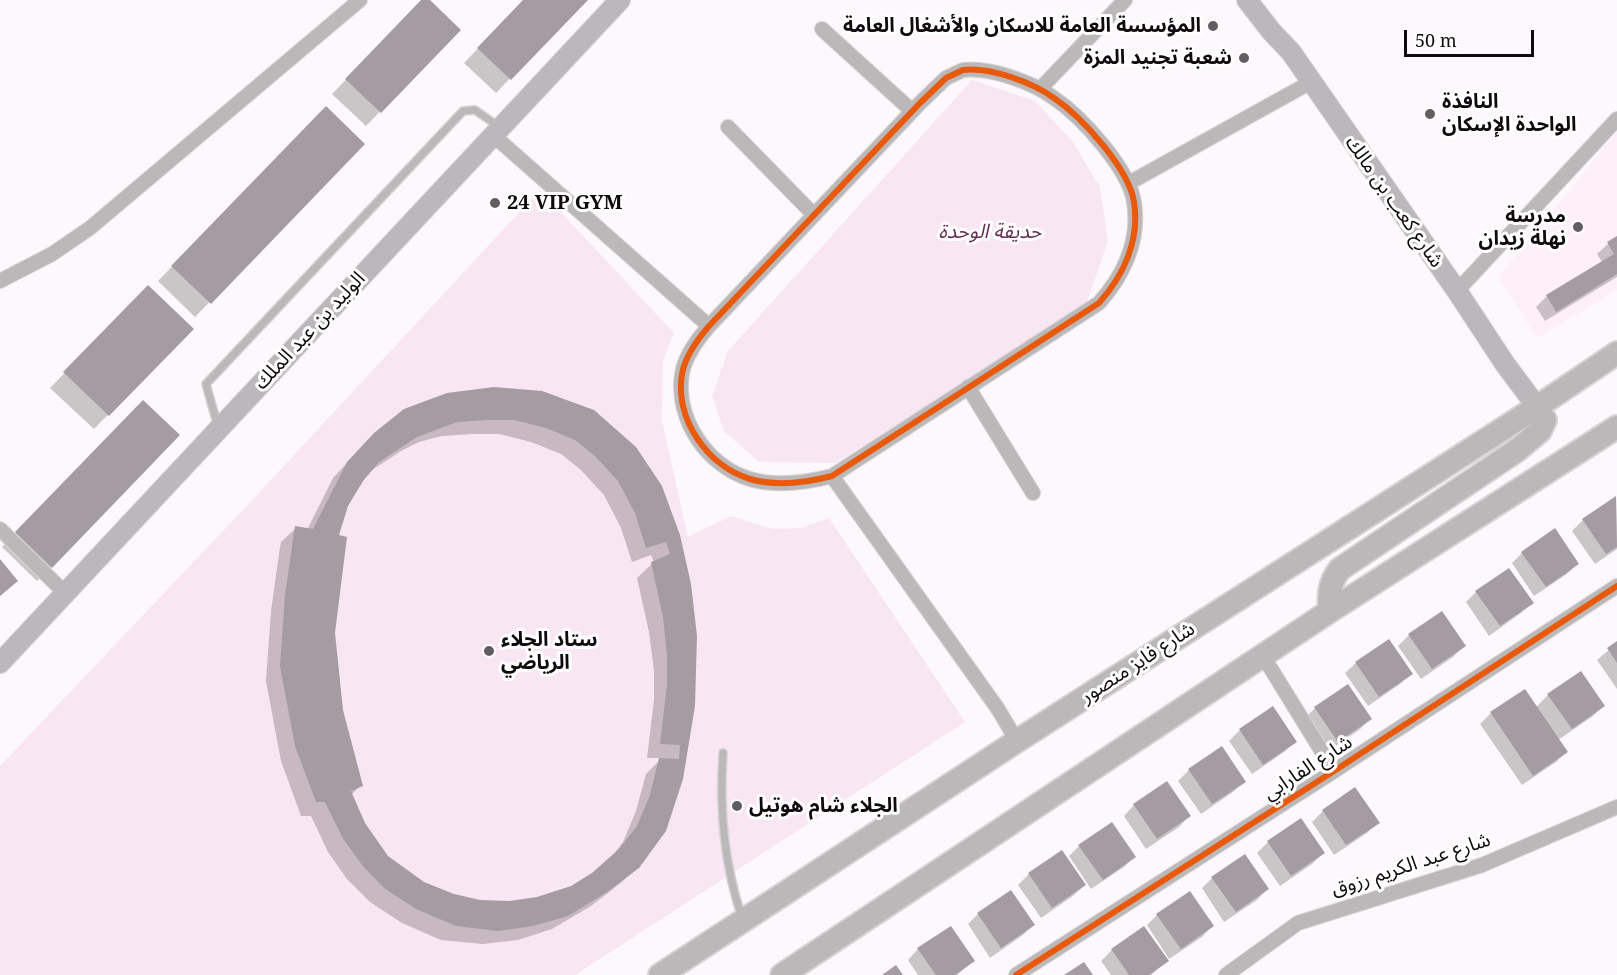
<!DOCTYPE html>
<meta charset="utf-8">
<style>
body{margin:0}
#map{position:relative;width:1617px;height:975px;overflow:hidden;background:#fdf8fb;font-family:"Noto Serif",serif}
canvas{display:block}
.scale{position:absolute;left:1404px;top:30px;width:130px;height:27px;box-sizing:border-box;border:3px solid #0f0a0e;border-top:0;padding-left:8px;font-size:18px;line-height:21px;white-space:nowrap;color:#0f0a0e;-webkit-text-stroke:4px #fff;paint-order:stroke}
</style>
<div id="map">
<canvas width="1617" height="975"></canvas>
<div class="scale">50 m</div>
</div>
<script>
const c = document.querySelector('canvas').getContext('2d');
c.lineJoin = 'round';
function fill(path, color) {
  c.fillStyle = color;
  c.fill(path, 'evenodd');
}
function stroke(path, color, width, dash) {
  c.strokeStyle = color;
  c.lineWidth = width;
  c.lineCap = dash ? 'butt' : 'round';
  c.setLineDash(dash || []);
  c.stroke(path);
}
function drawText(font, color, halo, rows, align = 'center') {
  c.font = font + ' "Noto Serif","Noto Sans Arabic",serif';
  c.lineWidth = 6;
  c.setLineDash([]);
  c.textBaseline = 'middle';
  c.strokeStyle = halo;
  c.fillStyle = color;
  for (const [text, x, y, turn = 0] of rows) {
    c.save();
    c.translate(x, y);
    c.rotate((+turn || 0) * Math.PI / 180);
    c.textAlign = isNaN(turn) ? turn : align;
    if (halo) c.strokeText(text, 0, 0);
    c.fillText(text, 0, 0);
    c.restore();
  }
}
const built = new Path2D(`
 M1617,132V290L1537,338L1498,277Z`);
const green = new Path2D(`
 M972,80L1035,101L1073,142L1100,188L1108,241L1085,308L835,463L759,462L724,431L712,396L728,351Z
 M540,190L674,333L663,360L662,421L688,537L731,516L772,529L801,528L829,518L965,722L575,975H0V766L257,495Z`);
const shadow = new Path2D(`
 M423,0H428L459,30L366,126L332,94Z
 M525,0H586L496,93L464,63Z
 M312,122L363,144L195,317L158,281Z
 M1617,238V277L1545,321L1536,307L1547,296L1602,262L1597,254L1608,244Z
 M148,287L192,329L94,429L50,388Z
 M542,393L679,536L681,779L637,867L622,882L591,906L552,929L518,940L483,944L441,940L402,923L370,902L347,879L328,852L311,816H301L281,761L266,681L271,611L280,547L281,542L296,528L307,530L333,478L360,449ZM473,434H499L531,442L561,454L581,470L604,495L621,528L632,562L651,555L654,562L637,578L649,632L654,671V700L647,758H662L646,774L636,811L623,842L610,859L593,874L571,887L537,899L509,903L480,902L454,895L423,883L387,857L364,824L351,795L361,785L341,710L333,633L337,536L347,505L369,472L401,451L419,442L442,436Z
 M129,416L51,567L37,581L2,547Z
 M1616,498L1617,549L1595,564L1572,531L1583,520Z
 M1522,553L1577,564L1567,574L1534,596L1512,563Z
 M1476,592L1532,603L1521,613L1489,636L1466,602Z
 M1409,635L1464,646L1453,657L1421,679L1398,646Z
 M1617,643V689L1597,660Z
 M1356,663L1411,674L1400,684L1368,706L1345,673Z
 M1524,691L1536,707L1548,695L1603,706L1593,716L1558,740L1566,752L1556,762L1522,785L1480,724L1491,713Z
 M1272,708L1295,741L1284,752L1252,774L1229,741L1240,730Z
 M1315,708L1370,719L1359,730L1327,752L1304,719Z
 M1221,748L1244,781L1233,792L1201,814L1178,781L1189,770Z
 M1355,789L1378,822L1367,833L1334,855L1312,822L1323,811Z
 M1134,805L1189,816L1179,827L1146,849L1124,816Z
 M1268,842L1323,853L1312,864L1280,886L1257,853Z
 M1079,846L1134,857L1124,867L1091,889L1069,856Z
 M1029,874L1084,885L1073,896L1041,918L1018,885Z
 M1212,878L1267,889L1257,900L1224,922L1202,888Z
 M978,914L1033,925L1023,935L990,958L968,924Z
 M1157,915L1212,926L1202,937L1169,959L1147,925Z
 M1144,928L1167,961L1151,975H1111L1101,961L1112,950Z
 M918,949L973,961L957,975H918L908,960Z`);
const building = new Path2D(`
 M421,0H430L461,30L381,113L345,79Z
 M523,0H588L511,80L477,48Z
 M326,106L365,144L211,304L171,266Z
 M1617,236V274L1556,312L1546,295L1614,254L1607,242Z
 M148,285L194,329L109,416L63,372Z
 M494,387L542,391L594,410L636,447L662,486L680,535L691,584L697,636L695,706L683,779L666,831L639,868L607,892L568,916L533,926L498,931L456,926L416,909L384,888L362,865L342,837L325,802H316L295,746L280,666L285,595L295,526L313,529L347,462L374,433L404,409L447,393ZM489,420H514L546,428L575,440L595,456L618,481L635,513L646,548L666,542L670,554L651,562L663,617L667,656V684L660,744L680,745L679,759L659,758L650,795L637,826L619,849L592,873L571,886L537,897L509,901L480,900L454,894L424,882L388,856L365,823L351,791L363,786L343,710L335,633L347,537L339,535L348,506L363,481L379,462L417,437L457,422Z
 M143,400L180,435L52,568L15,532Z
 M1616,496L1617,547L1606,554L1582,519Z
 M1555,528L1579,564L1546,587L1521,552Z
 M0,559L18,581L0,596Z
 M1509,568L1534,603L1500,626L1475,591Z
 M1442,611L1466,646L1432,669L1408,634Z
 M1389,639L1413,674L1379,697L1355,662Z
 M1617,641V663L1607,648Z
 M1581,671L1605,706L1572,729L1547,694Z
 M1348,684L1372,719L1338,742L1314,707Z
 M1525,689L1568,752L1533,776L1490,712Z
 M1273,706L1297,742L1263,765L1239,729Z
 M1222,746L1246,782L1212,804L1188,769Z
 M1167,781L1191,816L1157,839L1133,804Z
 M1355,787L1380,823L1346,845L1322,810Z
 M1301,818L1325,853L1291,876L1267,841Z
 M1112,822L1136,857L1103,880L1078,845Z
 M1062,850L1086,885L1052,908L1028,873Z
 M1245,854L1269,889L1236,912L1211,877Z
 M1011,890L1035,925L1001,948L977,913Z
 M1190,891L1214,926L1181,949L1156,914Z
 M951,926L975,961L955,975H936L917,948Z
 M1144,926L1169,961L1149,975H1129L1111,949Z
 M1084,962L1093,975H1064Z
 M896,965L903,975H882Z`);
const service = new Path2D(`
 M218,427L206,384L463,111L475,110L498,126
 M723,753C719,810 724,864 742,918`);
const minor = new Path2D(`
 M822,29L912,111
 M963,70C990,67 1032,82 1054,98C1082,117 1129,169 1134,202C1140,240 1124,275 1099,303L832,476C805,483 777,487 750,479C707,466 675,419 682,374C685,356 697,340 709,326L920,103L946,78Z
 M1040,89L1125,0
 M728,127L814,215
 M493,135L709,326
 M1129,183L1311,82
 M0,281L52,254L90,228L360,0
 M1457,291L1617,119
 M968,387L1033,493
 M832,476L998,709L1017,741
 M0,529L65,593
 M1263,656L1334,771
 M1016,975L1334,771L1617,586
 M1226,975L1298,923L1482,865L1617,807`);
const secondary = new Path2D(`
 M1247,0L1271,31L1291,52L1457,291L1505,364L1537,407
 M0,663L620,0`);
const trunk = new Path2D(`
 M1330,611C1328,594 1330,582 1340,569L1516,451L1540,431L1545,420L1537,407
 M660,975L1017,741L1537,407L1617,353
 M782,975L1330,611L1617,427`);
const cycleway = new Path2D(`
 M963,70C990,67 1032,82 1054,98C1082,117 1129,169 1134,202C1140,240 1124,275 1099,303L832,476C805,483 777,487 750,479C707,466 675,419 682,374C685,356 697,340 709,326L920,103L946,78Z
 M1016,975L1334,771L1617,586`);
const markers = [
 [1213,26,6,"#625d61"],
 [1244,58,6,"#625d61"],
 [1430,114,6,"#625d61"],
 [495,203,6,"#625d61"],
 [1578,227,6,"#625d61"],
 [489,651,6,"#625d61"],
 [737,806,6,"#625d61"]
];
const poiNames = [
 ["المؤسسة العامة للاسكان والأشغال العامة",1201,26,"right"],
 ["شعبة تجنيد المزة",1232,58,"right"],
 ["النافذة",1442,102],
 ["الواحدة الإسكان",1442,125],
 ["24 VIP GYM",507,203],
 ["مدرسة",1566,216,"right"],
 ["نهلة زيدان",1566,239,"right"],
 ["ستاد الجلاء",501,640],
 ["الرياضي",501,663],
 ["الجلاء شام هوتيل",749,806]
];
const streetNames = [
 ["شارع كعب بن مالك",1394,202,55],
 ["الوليد بن عبد الملك",310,331,-47],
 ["شارع فايز منصور",1138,663,-33],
 ["شارع الفارابي",1308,768,-33],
 ["شارع عبد الكريم رزوق",1411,865,-18]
];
const parkNames = [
 ["حديقة الوحدة",990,232]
];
fill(built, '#feeff9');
fill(green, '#f9e6f3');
fill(shadow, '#0003');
fill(building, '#a59ca2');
stroke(service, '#d6d3d5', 10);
stroke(minor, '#d6d3d5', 16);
stroke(secondary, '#d6d3d5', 22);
stroke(trunk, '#d6d3d5', 26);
stroke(service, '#bbb8ba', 7);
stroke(minor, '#bbb8ba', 14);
stroke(secondary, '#bbb7ba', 20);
stroke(trunk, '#bbb8ba', 22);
stroke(cycleway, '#e8590c', 6);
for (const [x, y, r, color] of markers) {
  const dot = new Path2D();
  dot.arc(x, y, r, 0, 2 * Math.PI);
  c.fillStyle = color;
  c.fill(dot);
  stroke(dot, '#fff', 2);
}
drawText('bold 20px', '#0f0a0e', '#fff', poiNames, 'left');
drawText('20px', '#0f0a0e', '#fff', streetNames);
drawText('italic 20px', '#623057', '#fff', parkNames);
</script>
